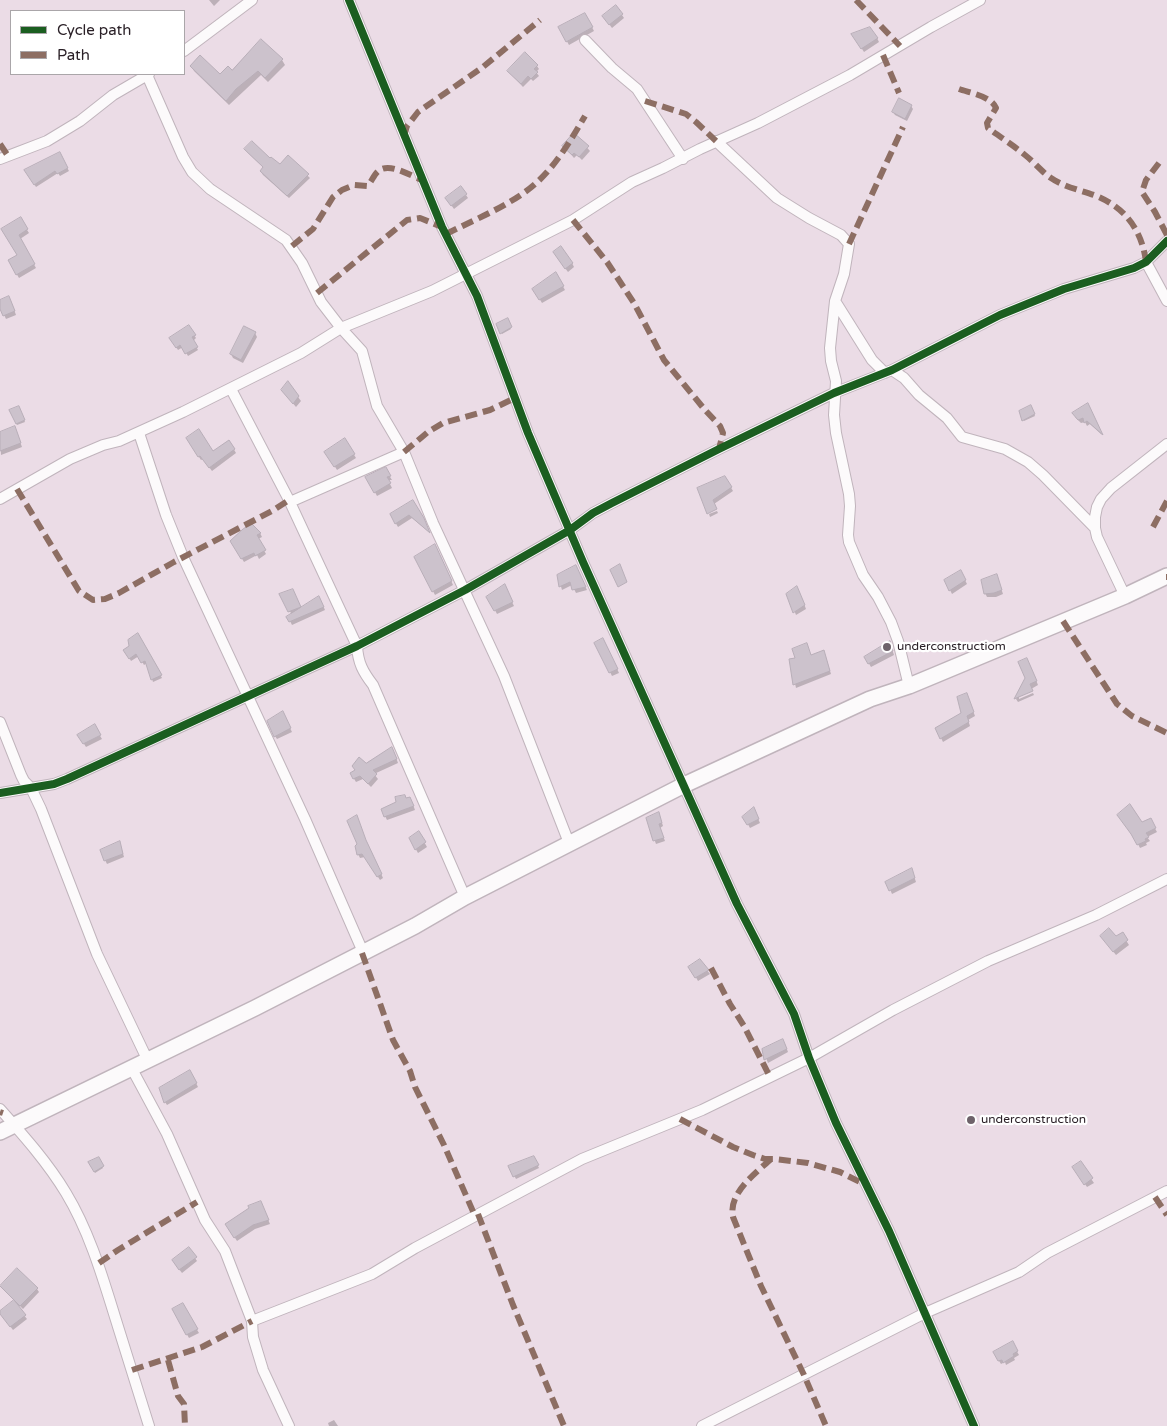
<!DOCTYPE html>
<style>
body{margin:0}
#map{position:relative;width:1167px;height:1426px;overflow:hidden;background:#ebdce6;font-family:"Varela Round",sans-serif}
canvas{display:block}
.legend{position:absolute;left:10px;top:10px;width:175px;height:65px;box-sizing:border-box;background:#fff;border:1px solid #aaa6a9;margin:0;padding:6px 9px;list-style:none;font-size:15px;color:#2a2027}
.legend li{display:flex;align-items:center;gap:10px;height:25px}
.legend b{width:25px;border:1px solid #aaa6a9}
</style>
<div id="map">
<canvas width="1167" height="1426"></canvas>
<ul class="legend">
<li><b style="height:6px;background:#1b5e20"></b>Cycle path</li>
<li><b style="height:6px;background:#8d6e63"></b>Path</li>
</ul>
</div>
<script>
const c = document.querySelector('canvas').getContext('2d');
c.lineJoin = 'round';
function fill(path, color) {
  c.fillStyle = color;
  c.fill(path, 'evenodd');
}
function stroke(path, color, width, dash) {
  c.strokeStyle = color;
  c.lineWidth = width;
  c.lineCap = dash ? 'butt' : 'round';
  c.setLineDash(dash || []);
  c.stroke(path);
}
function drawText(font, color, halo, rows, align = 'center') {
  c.font = font + ' "Varela Round",sans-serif';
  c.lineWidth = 4.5;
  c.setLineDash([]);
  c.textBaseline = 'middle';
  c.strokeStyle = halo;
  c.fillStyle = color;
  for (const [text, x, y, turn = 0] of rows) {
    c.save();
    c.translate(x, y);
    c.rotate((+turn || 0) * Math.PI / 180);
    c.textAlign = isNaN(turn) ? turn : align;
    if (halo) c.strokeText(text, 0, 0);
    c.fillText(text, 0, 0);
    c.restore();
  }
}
const shadow = new Path2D(`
 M209,0H220L214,6Z
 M616,6L624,18L612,28L606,20Z
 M585,14L594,31L569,45L559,27Z
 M855,38H877L879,42L864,52Z
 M282,60L285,65L268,82L261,75L229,105L194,71L191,66L220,75Z
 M537,66L539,69L536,72L539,76L533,81L531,79L523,87L508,71Z
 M911,106L913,109L907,121L895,115L893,112Z
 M575,134L590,151L582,160L577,155L574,158L564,146Z
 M247,152L280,166L288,157L310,178L289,198L263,175L261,172L264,168Z
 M59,154L69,171L60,176L58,173L36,187L26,171Z
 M466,195L468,198L454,209L449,202Z
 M20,219L29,233L20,239L36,268L19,278L9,261L18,256L3,230Z
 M556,256L572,263L574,267L568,272Z
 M556,274L565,290L542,303L534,290Z
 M0,301H11L16,315L6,319L0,306Z
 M507,320L511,329L502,334L497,325Z
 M189,327L196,338L193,341L198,350L188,356L183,347L178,350L171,339Z
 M255,333L257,337L243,363L233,358L231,354Z
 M285,394L298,397L301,401L296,407Z
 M18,407L25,422L17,425L11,411Z
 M1031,407L1035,416L1024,421L1020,412Z
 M1090,408L1102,435L1090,424L1087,426L1085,422L1081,423L1075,417Z
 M16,431L22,447L1,455L0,433Z
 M187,439L213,453L229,441L236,453L212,471L203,459L201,460Z
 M345,440L356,458L337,470L326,452Z
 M385,469L392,480H388L392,488L377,496L367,477Z
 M725,477L733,491L714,504L698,488Z
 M413,502L429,532L412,518L398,527L391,515Z
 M717,511L718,513L710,517L709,514Z
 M260,533L262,537L258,539L266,554L259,559L257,555L244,562L231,541Z
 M437,549L453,585L435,595L416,558Z
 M577,570L587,590L576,593L572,585L562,590L558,576Z
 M961,572L967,584L952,594L950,590Z
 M998,579L1003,594L996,597H987L985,593Z
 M504,586L514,606L497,614L488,597Z
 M799,591L806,609L796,615L788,594Z
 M294,594L301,609L321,601L325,610L292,625L288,617L292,615L281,595Z
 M141,640L162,678L153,682L147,663L144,665L139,656L131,661L125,650Z
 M605,643L619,673L612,676L610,672Z
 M891,646L894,655L871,667L865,657Z
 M825,654L831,674L796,688L790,660Z
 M1029,663L1038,685L1019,696V699L1033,693L1034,695L1018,702L1016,699L1026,678Z
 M968,698L975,716L968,720L970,726L943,742L941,738L963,714Z
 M284,716L292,732L277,739L275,736Z
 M94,726L102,739L86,747L79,736Z
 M394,752L398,763L374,774L378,779L371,787L363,779L356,782L351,774L366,765Z
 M406,800L412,802L415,810L387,820L385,816Z
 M755,812L760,823L750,828L744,817Z
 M659,813L663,826L660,828L665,841L656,844L647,819Z
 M1152,823L1157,832L1147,837L1150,841L1146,843L1147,845L1140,848L1134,836L1141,824Z
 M419,833L427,847L418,853L410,839Z
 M368,845L383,878L380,880L365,857L360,858L358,854Z
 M121,846L124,857L107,864L105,860Z
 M912,870L916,882L892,894L887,882Z
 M1122,934L1129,945L1116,955L1104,940L1116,937Z
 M700,961L710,974L698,981L690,967Z
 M785,1044L788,1052L768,1063L763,1050Z
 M190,1071L198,1087L167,1105L165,1102Z
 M98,1158L103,1168L95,1173L90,1163Z
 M534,1158L539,1168L516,1179L510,1167Z
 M1080,1163L1094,1183L1087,1187L1076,1171Z
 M262,1206L270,1224L255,1229L237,1241L226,1224Z
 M195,1258L197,1261L182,1273L175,1264Z
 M1,1286L37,1289L39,1292L23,1309L16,1302L14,1303L27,1319L13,1330L0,1313L15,1301Z
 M182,1305L199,1333L189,1338L173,1310Z
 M1012,1343L1019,1355L1014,1358L1015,1360L1006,1365L1005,1362L1001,1364L994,1353Z
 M334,1420L338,1426H329L328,1423Z`);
const building = new Path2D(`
 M616,5L623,14L609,25L602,16Z
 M585,13L593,27L566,42L558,27Z
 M870,27L878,38L861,49L851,34Z
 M261,39L283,59L265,78L258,71L236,89L226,101L190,66L200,55L220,74L228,66L232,70Z
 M525,52L538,65L534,69L538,72L531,79L528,76L521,84L507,71Z
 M899,98L912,105L905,119L892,112Z
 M574,133L589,146L579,157L574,153L572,155L562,146Z
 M252,141L270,158L271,157L280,164L288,155L309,174L287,196L260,171L263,167L244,149Z
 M60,152L68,168L57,174L55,171L34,185L24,170Z
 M461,186L467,194L451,206L445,198Z
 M21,217L28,229L19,235L35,264L16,275L8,260L17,255L1,229Z
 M561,246L573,263L565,269L553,252Z
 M556,272L564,286L539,300L532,289Z
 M9,296L15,311L3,316L0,309V300Z
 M508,318L512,327L500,334L496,324Z
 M189,325L196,335L192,337L198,347L185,354L180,345L176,348L169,338Z
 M244,326L256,332L241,360L230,354Z
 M288,381L299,396L293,404L281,390Z
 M1088,403L1103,435L1087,421L1084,423L1083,418L1078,420L1072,413Z
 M1031,405L1035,414L1022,421L1019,411Z
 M19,406L25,420L16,424L9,410Z
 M15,426L21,443L0,451V432Z
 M199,429L213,451L229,440L235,449L209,468L200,456L198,457L186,438Z
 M345,438L355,454L334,467L324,452Z
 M386,467L391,476L387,477L391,483L374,493L365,477Z
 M725,476L732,487L713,500L717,509L707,514L697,488Z
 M413,500L424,518L430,533L409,515L395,524L390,514Z
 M252,524L261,533L257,535L266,550L255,556L254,553L241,559L230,541L243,529Z
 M435,544L452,581L432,592L414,557Z
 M620,564L627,582L618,587L610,570Z
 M576,565L586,587L572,590L570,582L559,587L557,575Z
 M961,570L966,580L949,591L944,580Z
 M997,574L1002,590L994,593L984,594L981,580Z
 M505,584L513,602L494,611L486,597Z
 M797,586L805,605L793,613L786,594Z
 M293,589L301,607L288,612L279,594Z
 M319,596L324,607L289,622L286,617Z
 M138,633L162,675L151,680L145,661L141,663L136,654L129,659L123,650L129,646L128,640Z
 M603,638L618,669L609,673L594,643Z
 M890,641L893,651L868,664L864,657Z
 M807,643L811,655L824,650L830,671L793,685L789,659L795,658L792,649Z
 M1027,658L1037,681L1030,684L1033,691L1014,699L1025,678L1018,662Z
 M967,693L974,712L967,716L969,722L940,739L935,728L961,713L957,697Z
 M283,711L291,728L274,737L267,721Z
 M95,724L101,735L83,744L77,735Z
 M392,747L397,759L373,770L377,774L368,784L360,776L353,779L350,773L355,770L352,766L359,757L366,763Z
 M405,795L406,798L410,797L414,806L384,817L381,809L396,802L395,797Z
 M1130,804L1142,822L1151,818L1156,828L1146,833L1149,837L1145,839L1146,841L1137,845L1131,834L1117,815Z
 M754,807L759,819L747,825L742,817Z
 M659,812L662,823L659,824L664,838L653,841L646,818Z
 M357,815L366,840L382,874L377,877L362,854L357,855L355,846L357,844L347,821Z
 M419,831L426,842L415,850L409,838Z
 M120,841L123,854L104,861L100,850Z
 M912,868L915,878L889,891L885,882Z
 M1109,928L1116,936L1123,932L1128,940L1113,952L1100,936Z
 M700,959L709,970L695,978L688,967Z
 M783,1039L787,1049L764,1060L762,1049Z
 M190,1070L197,1083L164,1103L159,1088Z
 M534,1156L539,1165L513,1177L508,1166Z
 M99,1157L104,1166L94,1172L88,1162Z
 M1081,1161L1093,1178L1084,1185L1072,1167Z
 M261,1201L269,1220L253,1225L234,1238L225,1224L249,1208L248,1206Z
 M189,1247L197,1257L179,1270L172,1260Z
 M17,1268L38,1288L20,1306L0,1286Z
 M14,1300L26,1315L10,1327L0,1314V1311Z
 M183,1303L198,1329L186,1335L172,1309Z
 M1013,1341L1018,1351L1013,1354L1014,1356L1003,1363L1002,1360L998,1361L993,1352Z`);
const street = new Path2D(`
 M349,0L442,227L477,296L528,433L583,562L737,904L794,1014L809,1058L836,1123L889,1231L974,1426
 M585,40L612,68L637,89L683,159
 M184,51L252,0
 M147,75L183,157L192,172L210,189L286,240L302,263L321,302L341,328L362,351L377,406L404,452L433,523L504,676L569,843
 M716,141L777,198L809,218L841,235L849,244L844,274L835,301L830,348L831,361L836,381L834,415L836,433L849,494L850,506L848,535L849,542L863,575L878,597L891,622L898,641L909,686
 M0,159L47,141L80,121L113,95L149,74
 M1146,262L1167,301
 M835,301L872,360L885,373
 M892,370L904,378L919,395L947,418L962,437L1005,449L1028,462L1043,475L1095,528
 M231,389L289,500L357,646C358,663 363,672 373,685L465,897
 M139,433L166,515L183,557L305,819L363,952
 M0,499L70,459L103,445L119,441L183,412L301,353L341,328L432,291L573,220L632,182L663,168L700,149L758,123L850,75L931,27L980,0
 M290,502L404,452
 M1125,596L1097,537L1095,528V517L1097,507L1101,499L1111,488L1167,444
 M0,722L21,775L24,781L31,788L41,809L97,954L148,1061
 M0,793L54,784L67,779L357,646L465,590L570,530L593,513L612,503L719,449L834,393L892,370L1000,315L1064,289L1134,268L1146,262L1167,241
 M132,1069L167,1134L205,1220L225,1251L252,1321L253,1337L263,1370L289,1426
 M0,1109C24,1136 48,1163 66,1193C89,1231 102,1275 115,1317C126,1353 138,1390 149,1426
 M252,1321L372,1274L415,1248L582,1159L702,1110L770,1077L809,1058L893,1010L988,961L1096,915L1167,879
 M702,1426L925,1313L1019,1272L1047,1253L1167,1191`);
const secondary = new Path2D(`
 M0,1132L255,1008L415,926L465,897L684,785L870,699L909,686L1125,596L1167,576`);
const quiet = new Path2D(`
 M856,0L900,46
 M883,55L899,93
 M959,89C970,93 991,96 996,108L987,123L988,128C1000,137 1013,145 1025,155C1034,162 1042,172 1051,178C1064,187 1080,190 1094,195C1125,207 1142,230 1146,262
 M645,101L686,114L696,122L716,141
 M404,136L407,126L418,112L483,67L540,20
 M0,144L8,156
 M1159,163L1146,180L1142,192L1155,212L1167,235
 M573,220L607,262L634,303L664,360L705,410L720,426L723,433L719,449
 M446,234C472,221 501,209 525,192C552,173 569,143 585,116
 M849,244L903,127
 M292,246L313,229L333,197L342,190L354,185L367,186C372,182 374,173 380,170C391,163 411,176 422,180
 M317,293L407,220L420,218L442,227
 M404,452L428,432L443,423L490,410L515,398
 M17,489L79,591L93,600L105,599L119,593L174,562L272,511L289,500
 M1153,527L1167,501
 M1166,577H1167
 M1063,621L1117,704L1132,716L1167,733
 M362,953L393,1040L410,1071L415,1087L444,1145L475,1216
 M711,968L730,1004L744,1026L770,1077
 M0,1112L3,1113
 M680,1119L733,1147L753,1155L765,1159H775L808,1163L840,1172L866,1185
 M771,1159C755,1174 728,1193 733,1217L761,1286L804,1375L826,1426
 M1155,1197L1167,1215
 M478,1214L513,1305L564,1426
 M99,1263L118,1250L197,1202
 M168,1360L178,1396L184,1404L185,1426
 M132,1370L202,1347L252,1321`);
const cycleway = new Path2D(`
 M349,0L442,227L477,296L528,433L583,562L737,904L794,1014L809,1058L836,1123L889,1231L974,1426
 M0,793L54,784L67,779L357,646L465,590L570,530L593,513L612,503L719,449L834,393L892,370L1000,315L1064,289L1134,268L1146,262L1167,241`);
const markers = [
 [887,647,5,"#6e626a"],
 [971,1120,5,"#6e626a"]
];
const poiNames = [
 ["underconstructiom",897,647],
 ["underconstruction",981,1120]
];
fill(shadow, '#0003');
fill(building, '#ccc2cc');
stroke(building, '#b8aeb8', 1);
stroke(street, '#c0b4bc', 12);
stroke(secondary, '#c0b4bc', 18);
stroke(street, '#fcfafb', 10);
stroke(secondary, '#fcfafb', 15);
stroke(quiet, '#8d6e63', 6, [12, 6]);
stroke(cycleway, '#1b5e20', 8);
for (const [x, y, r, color] of markers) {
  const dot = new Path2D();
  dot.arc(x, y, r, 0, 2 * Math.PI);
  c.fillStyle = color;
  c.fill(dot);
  stroke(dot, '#fff', 2);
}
drawText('12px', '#2a2027', '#fff', poiNames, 'left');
</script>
